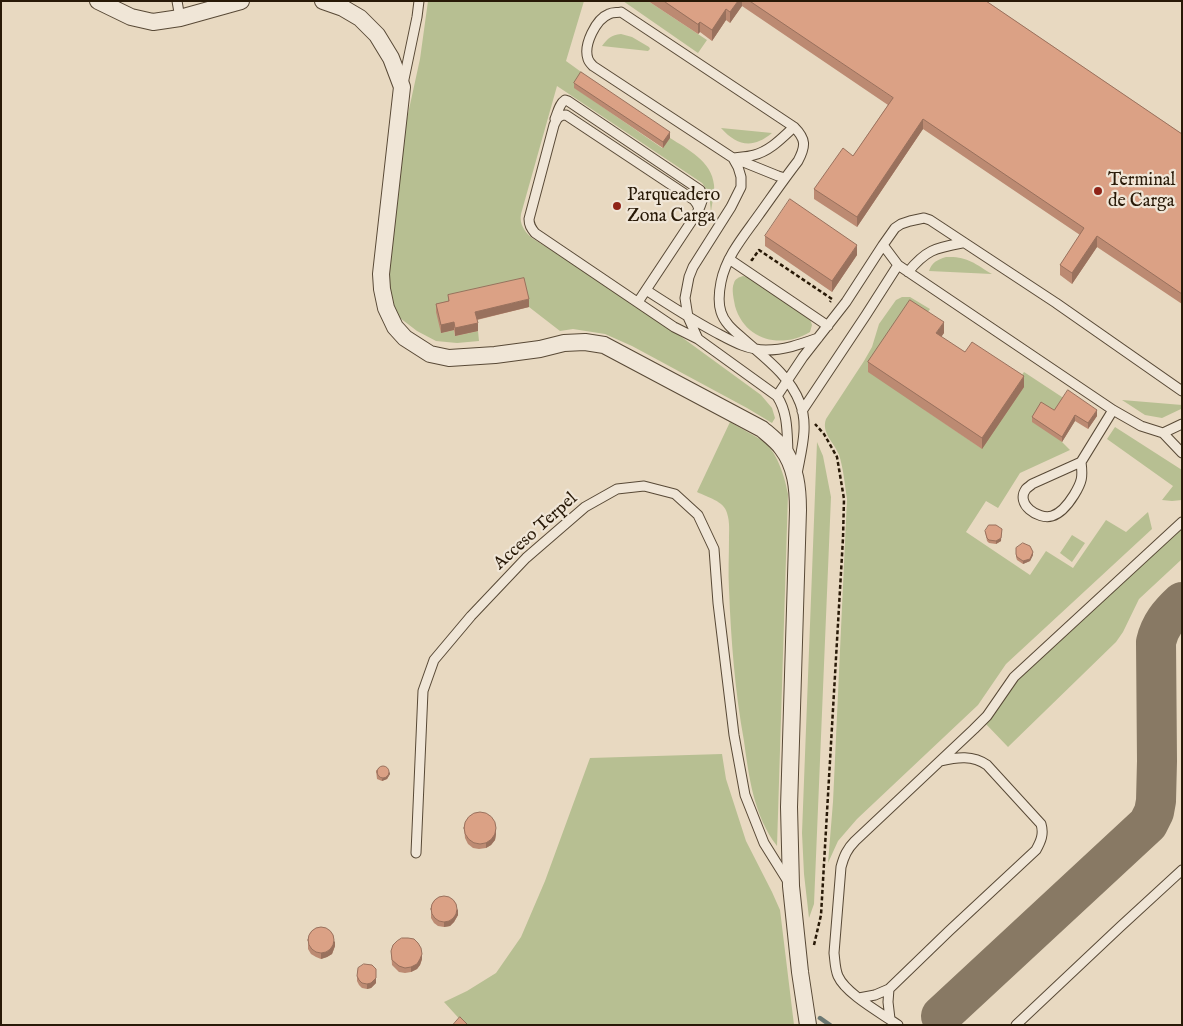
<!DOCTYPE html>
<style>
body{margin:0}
#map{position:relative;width:1183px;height:1026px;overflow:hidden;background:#e8d9c1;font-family:"IM FELL English",serif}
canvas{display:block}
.frame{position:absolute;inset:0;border:2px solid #281907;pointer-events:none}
</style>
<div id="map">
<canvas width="1183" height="1026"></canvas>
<div class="frame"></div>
</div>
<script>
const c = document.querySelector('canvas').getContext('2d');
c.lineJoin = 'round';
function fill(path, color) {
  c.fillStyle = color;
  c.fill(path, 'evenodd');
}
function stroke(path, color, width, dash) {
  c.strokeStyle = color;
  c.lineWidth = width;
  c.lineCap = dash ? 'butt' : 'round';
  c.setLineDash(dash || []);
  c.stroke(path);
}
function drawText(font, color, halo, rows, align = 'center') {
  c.font = font + ' "IM FELL English",serif';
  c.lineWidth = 4.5;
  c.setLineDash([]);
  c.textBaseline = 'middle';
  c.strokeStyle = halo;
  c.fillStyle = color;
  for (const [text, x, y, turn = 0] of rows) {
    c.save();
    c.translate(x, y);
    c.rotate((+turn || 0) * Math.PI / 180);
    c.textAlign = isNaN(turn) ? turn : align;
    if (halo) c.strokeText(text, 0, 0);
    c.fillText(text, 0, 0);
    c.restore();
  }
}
const green = new Path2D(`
 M428,1H584L566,61L584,74L575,88L662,148L670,138C687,149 712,161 714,185C715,193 712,203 711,212C710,200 709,192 702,183L557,86L521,214C519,224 525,232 532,238L639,306L761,395L772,408L775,418L772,423L747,408L632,346L605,334L573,329L560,331L529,307L524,286L441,333L454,330L455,336L478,331L479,341L457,343L436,341L417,331L400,318L395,311L387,284L390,240L406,123L420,59Z
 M623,1H648L707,40L698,53Z
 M621,34L632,37L649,47L650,49L648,51L602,46C608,38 611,35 621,34Z
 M721,128L772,133C753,149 737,146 721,128Z
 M946,257C967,256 974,263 992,274L929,271C932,262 937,260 946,257Z
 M743,276L750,278L810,319L812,325L810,332C782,349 745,341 735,306C734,300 731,289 734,283C735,279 739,277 743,276Z
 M902,297H910L930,309L923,319L925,410L981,448L1017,382L1024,372L1065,399L1062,442L1070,450L1020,473L998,508L986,501L966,532L1030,575L1046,551L1073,568L1106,520L1126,532L1148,512L1152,529L1006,664L978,705L857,819L838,841L828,863L833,802L847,499C845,486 843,466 839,455C834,442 821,433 826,419L864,361L872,347L879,324L896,300Z
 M1122,400L1182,405L1181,409L1162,418L1145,415Z
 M730,422C741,429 755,435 765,443C778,454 785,478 788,494L777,846C754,816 749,778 744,741C735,691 731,641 729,589C728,573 729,556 729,540C729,531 730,522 727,513C724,501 707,497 697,492Z
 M1115,427L1182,470V500L1172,501L1162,500L1173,486L1107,439Z
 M817,442L823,456L831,497L814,904L809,918L804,874L802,833Z
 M1182,526V559L1139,599L1123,632L1116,642L1008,747L984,722L1015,682Z
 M1072,535L1085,543L1072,562L1060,553Z
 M722,754L726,779L746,841L772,892L780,910L794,1025H465L444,1002L467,991L496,973L521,937L545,881L590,758Z`);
const stream = new Path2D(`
 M820,1018L830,1025`);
const taxiway = new Path2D(`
 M941,1016L1148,824L1154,812L1156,801L1157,761L1156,642C1160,625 1169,614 1182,602`);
const path = new Path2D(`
 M751,259L752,260L759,250L832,299L830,302
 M814,945L821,915L843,538L844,499L837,457L824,434L815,424`);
const service = new Path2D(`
 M177,1L180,18
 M403,84L417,17L419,1
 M555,119C558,112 559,104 565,100L568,101L700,190C705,198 702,201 699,209
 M733,158C740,157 747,157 754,155C770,151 782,138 794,127
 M736,159L778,176L785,178
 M883,245L898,265L1113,410L1141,426L1163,433L1182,453
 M729,259L828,326
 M908,272C926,250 935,248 962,243
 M646,290C669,305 691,319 715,332C732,341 747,350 766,350C785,350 801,344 818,338
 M638,302L697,213L699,209L697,204L694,200L566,115C559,115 557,118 554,125L529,219C529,225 531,228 535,233L674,327L698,339
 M777,396L803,357L846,302L883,245L895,228L901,224L910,221L924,218L930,220L1056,303L1182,391
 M802,411L866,315L898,265
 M1163,433L1182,424
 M788,452C787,432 788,413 777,396L698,339L688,317L685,298L689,277L693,267L731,207L741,187V177L738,167L733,158L593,66C591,64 589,62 588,59C583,45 596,19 609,14C613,12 617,13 621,12L794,127C806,139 806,146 798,161C784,179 771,198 758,216C743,237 726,257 721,282C719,292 718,303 721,312C724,322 732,329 740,336C762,356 789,374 800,403C809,426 801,451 797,474
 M1081,462C1083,477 1082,482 1074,495C1069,503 1062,513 1052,516C1038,520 1015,504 1026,489C1028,487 1030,486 1032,484L1081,462L1113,410
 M416,853L423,691L434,660L471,616L526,558L585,507L617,489L644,486L675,494L698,515L714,549L718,603L734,735L745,795L764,843L789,883
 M859,998L875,995L889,989
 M890,1019L888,1002L889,989L949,931L1036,850C1041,841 1044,834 1041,824L987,765C973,755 957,757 941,761
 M898,1025C881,1013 846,994 838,976C835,969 835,961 834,953L841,867C844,856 847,849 855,841L974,729L987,716L1014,677L1182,522
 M1016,1025L1120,927L1182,870`);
const minor = new Path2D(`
 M98,1L131,17L153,22L180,18L241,1
 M323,1L343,8L360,18L377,35L391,58L402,87L381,274L382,289L386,308L395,327L405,338L430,354L449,358L495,355L540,349L564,343L585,342L604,345L762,429C769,435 777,441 782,448C796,466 798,489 798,510L789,807L791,886L800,972L808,1025`);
const wall = new Path2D(`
 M648,1H986L1182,134V304L1097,247L1072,284L1060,275V265L1080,235L923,129L857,227L814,199V189L853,156L888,105L742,6L730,23L726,20L712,41L700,32L698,34Z
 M574,83L670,138L663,148L574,88Z
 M765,236L857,255L832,292L765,246Z
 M448,295L529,307L477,320L478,331L455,336L454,330L441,333L436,312V304L448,301Z
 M944,333L941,337L965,352L1024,387L982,449L868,372V362Z
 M1054,410L1097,416L1088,429L1075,421L1062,442L1032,422V417Z
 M1002,529L1001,541L996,544L989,543L987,541L985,531Z
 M1016,548L1033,555L1030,561L1023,564L1017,560L1016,557Z
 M376,770L390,774L387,779L382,781L377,779Z
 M464,826L496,834L495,840L491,845L486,848L479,849L473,848L468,844L465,838Z
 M431,906L458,915L454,922L450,926L444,927L438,926L434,923L431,918Z
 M308,937L335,946L332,954L327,957L321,959L316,957L311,954L308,949Z
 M391,951L422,959L420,965L417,969L411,972L405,973L399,972L392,965Z
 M357,976L376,983L371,988L367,989L362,988L359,985L357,981Z`);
const shadedWall = new Path2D(`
 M738,1H742V6L730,23V12Z
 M726,9V20L712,41V30Z
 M700,22V32L698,34V24Z
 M923,119V129L857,227V217Z
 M670,132V138L663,148V142Z
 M1097,236V247L1072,284V273Z
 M857,245V255L832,292V281Z
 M529,299V307L475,320V312Z
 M454,322V330L441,333V325Z
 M944,322V333L936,344V333Z
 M478,323V331L455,336V328Z
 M1024,376V387L982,449V438Z
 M1097,410V416L1088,429V423Z
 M1075,415V421L1062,442V437Z
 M1001,538V541L996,544V541Z
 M1033,552V555L1030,561L1023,564V561Z
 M390,772V774L387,779L382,781V779Z
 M496,828V834L495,840L491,845L486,848V843Z
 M458,909V915L454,922L450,926L444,927V922Z
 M335,941V946L332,954L327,957L321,959V953Z
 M422,954V959L420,965L417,969L411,972V967Z
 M376,969V983L371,988L367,989V984Z`);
const building = new Path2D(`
 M664,1H738L730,12L726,9L712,30L700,22L698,24Z
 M750,1H986L1182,134V294L1097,236L1072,273L1060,265L1084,228L923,119L857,217L814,189L843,148L853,156L893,98Z
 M581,72L670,132L663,142L574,83Z
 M790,199L857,245L832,281L765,236Z
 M524,278L529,299L475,312L478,323L455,328L454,322L441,325L436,304L449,301L448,295Z
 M910,300L944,322L936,333L965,352L972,342L1024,376L982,438L868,362Z
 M1068,390L1097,410L1088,423L1075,415L1062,437L1032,417L1041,402L1054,410Z
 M989,525H996L1002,529L1001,538L996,541L989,540L987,538L985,531Z
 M1023,543L1030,546L1033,552L1030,559L1023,561L1017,557L1016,554V548Z
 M377 772a6 6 0 1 1 12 0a6 6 0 1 1-12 0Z
 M464 828a16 16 0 1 1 32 0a16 16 0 1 1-32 0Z
 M431 909a13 13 0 1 1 26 0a13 13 0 1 1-26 0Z
 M308 940a13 13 0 1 1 26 0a13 13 0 1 1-26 0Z
 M402,938H408L414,939L418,943L421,948L422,954L420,959L417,964L411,967L405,968L399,966L392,960L391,951L393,945L397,941Z
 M364,964L372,965L376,969V978L371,983L367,984L362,983L359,980L357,976L358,968Z
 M460,1017L468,1025H453Z`);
const markers = [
 [1098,191,5,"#8f2418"],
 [617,206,5,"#8f2418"]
];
const poiNames = [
 ["Terminal",1108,181],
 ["de Carga",1108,202],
 ["Parqueadero",627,196],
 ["Zona Carga",627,217]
];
const streetNames = [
 ["Acceso Terpel",536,532,-42]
];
fill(green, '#b7bf92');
stroke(stream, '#6c7973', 4.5);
stroke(taxiway, '#887964', 40);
stroke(service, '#584936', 11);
stroke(minor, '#584936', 18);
stroke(path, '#281907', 2.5, [4, 2.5]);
stroke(service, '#f0e6d7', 9);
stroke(minor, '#f0e6d7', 16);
fill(wall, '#bc8a72');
fill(shadedWall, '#99715d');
fill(building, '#dba185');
stroke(building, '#99715d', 1);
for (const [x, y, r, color] of markers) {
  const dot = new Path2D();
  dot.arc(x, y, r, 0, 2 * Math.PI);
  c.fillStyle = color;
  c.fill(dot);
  stroke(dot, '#f0e6d7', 2);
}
drawText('18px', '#281907', '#f0e6d7', poiNames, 'left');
drawText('18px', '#281907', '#f0e6d7', streetNames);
</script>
